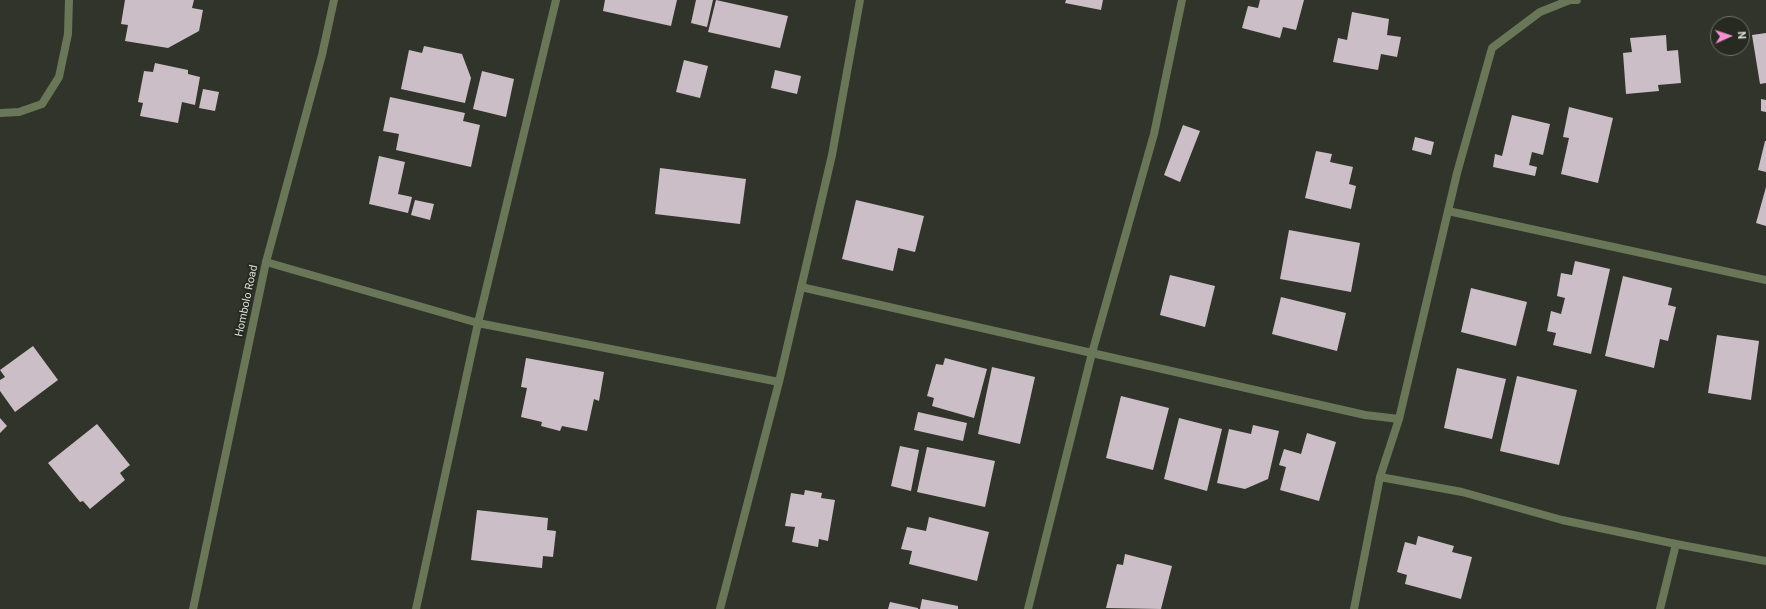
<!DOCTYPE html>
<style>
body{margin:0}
#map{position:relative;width:1766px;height:609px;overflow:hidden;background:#30342a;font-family:Roboto,sans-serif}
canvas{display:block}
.north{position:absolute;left:1710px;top:16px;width:40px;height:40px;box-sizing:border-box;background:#262a20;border:1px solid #6f726a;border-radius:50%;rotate:87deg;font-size:11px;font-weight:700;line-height:16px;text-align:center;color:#dcdfd8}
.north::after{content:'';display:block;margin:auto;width:14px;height:18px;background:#f591d2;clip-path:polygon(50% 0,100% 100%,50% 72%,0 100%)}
</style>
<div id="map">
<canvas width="1766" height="609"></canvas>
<div class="north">N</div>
</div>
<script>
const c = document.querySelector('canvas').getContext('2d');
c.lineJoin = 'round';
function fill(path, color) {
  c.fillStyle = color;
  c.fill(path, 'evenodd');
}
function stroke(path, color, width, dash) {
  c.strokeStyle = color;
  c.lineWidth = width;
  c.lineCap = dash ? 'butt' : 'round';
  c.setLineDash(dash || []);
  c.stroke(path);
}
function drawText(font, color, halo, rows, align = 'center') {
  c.font = font + ' Roboto,sans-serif';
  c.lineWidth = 4;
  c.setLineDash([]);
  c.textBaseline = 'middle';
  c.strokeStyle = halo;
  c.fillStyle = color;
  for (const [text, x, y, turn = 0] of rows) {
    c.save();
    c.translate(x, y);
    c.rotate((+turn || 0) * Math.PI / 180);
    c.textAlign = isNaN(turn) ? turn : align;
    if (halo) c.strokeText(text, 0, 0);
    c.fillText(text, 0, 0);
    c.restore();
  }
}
const building = new Path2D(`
 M125,0H194L192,8L203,10L199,31L168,48L125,41L128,25L121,24Z
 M605,0H677L671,26L603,11Z
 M696,0H713L707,27L691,23Z
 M716,0L788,16L780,48L708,32Z
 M1066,0H1103L1101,10L1065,3Z
 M1260,0H1304L1296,30L1283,27L1280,38L1242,28L1248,6L1258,8Z
 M1352,12L1389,19L1387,35L1401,37L1397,57L1381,54L1378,70L1333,62L1338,38L1347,40Z
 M1766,33V83L1760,84L1752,35Z
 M1666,35L1667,51L1678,50L1681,83L1658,85L1659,91L1626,94L1623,53L1632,52L1630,38Z
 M424,46L462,54L471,78L465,103L401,89L409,50L422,53Z
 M684,60L708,66L700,98L676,92Z
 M155,63L188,70V74L200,77L195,105L182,102L178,123L140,116L143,103L138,102L144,71L153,72Z
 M775,70L801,76L797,94L771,88Z
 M482,71L514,79L506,117L473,109Z
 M203,89L219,92L215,111L199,108Z
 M390,97L465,113L463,121L480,125L471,167L396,150L399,134L383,131Z
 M1761,99L1766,100V112L1761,111Z
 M1569,107L1613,118L1598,183L1561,174L1569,138L1563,137Z
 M1512,115L1550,124L1543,155L1532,152L1529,165L1537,167L1535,176L1493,167L1495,154L1502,156Z
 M1183,125L1200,131L1180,182L1164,175Z
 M1415,137L1434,142L1431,155L1412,150Z
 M1765,141H1766V172L1758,170Z
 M1316,151L1332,154L1330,162L1353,167L1349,184L1356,186L1351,209L1305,198Z
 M379,156L405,162L398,194L412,197L408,213L369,204Z
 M660,168L746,179L740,224L655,214Z
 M1766,187V226L1756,223Z
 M415,200L434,204L430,220L411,215Z
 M856,200L924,216L915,252L898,248L893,271L842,259Z
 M1289,230L1360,243L1351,292L1280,279Z
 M1575,261L1610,269L1591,354L1553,345L1556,333L1547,331L1551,311L1561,314L1565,298L1557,296L1561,273L1572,275Z
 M1170,275L1215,286L1205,327L1160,315Z
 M1623,276L1672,288L1668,305L1676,307L1668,341L1660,339L1654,368L1605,356Z
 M1471,288L1527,302L1516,346L1461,332Z
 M1281,297L1346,313L1337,351L1272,334Z
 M1717,335L1759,341L1751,400L1708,393Z
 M33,346L58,380L15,412L0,391V380L5,377L0,370Z
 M526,358L604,372L599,401L594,399L587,431L562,426L560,431L541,426L542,422L521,417L527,388L521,387Z
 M945,358L987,369L974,418L932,406L934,398L927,396L936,364L943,365Z
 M992,367L1035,377L1020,444L978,434Z
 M1457,368L1506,379L1492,439L1444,428Z
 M1517,376L1577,390L1559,465L1500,451Z
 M1121,396L1169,408L1153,470L1106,458Z
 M918,412L967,423L963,441L914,430Z
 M0,418L7,426L0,433Z
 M1179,418L1222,429L1207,491L1164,479Z
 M97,424L130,465L120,473L125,480L90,509L83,501L80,502L48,463Z
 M1253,425L1279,431L1268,479L1245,489L1217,483L1229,429L1251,434Z
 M1307,433L1336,442L1319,501L1280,490L1286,467L1279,465L1284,449L1301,454Z
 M900,446L919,450L911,491L891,486Z
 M927,447L995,461L985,507L917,492Z
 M805,490L822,493L821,498L835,500L828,541L819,539L818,547L792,542L795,527L785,526L791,493L804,495Z
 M477,510L548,518L547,530L556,531L553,557L543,556L542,568L471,560Z
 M929,517L989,532L977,581L909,564L912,551L901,549L907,527L926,531Z
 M1418,536L1454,546L1452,552L1472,557L1461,599L1405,584L1407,575L1397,572L1405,542L1416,545Z
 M1125,554L1172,566L1161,609L1106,608L1117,564L1123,565Z
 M922,599L958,606V609H920Z
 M890,602L918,608V609H888Z`);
const minor = new Path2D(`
 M0,113L19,112L42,104L59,77L68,34L69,0
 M1448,211L1766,280
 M266,262L478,323L779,382
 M801,287L1365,415L1399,419
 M1380,477L1462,492L1562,520L1676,544L1766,561
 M416,609L478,323L556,0
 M720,609L779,382L832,155L860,0
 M1028,609L1092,353L1154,134L1182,0
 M1354,609L1380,477L1399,419L1457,173L1492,48L1540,12L1570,0H1577
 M1660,609L1676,544`);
const tertiary = new Path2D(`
 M193,609L266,262L322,55L334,0`);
const streetNames = [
 ["Hombolo Road",247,301,-78]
];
fill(building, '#ccbec6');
stroke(minor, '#697658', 8);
stroke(tertiary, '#697658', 8);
drawText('11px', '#dcdfd8', '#262a20', streetNames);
</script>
